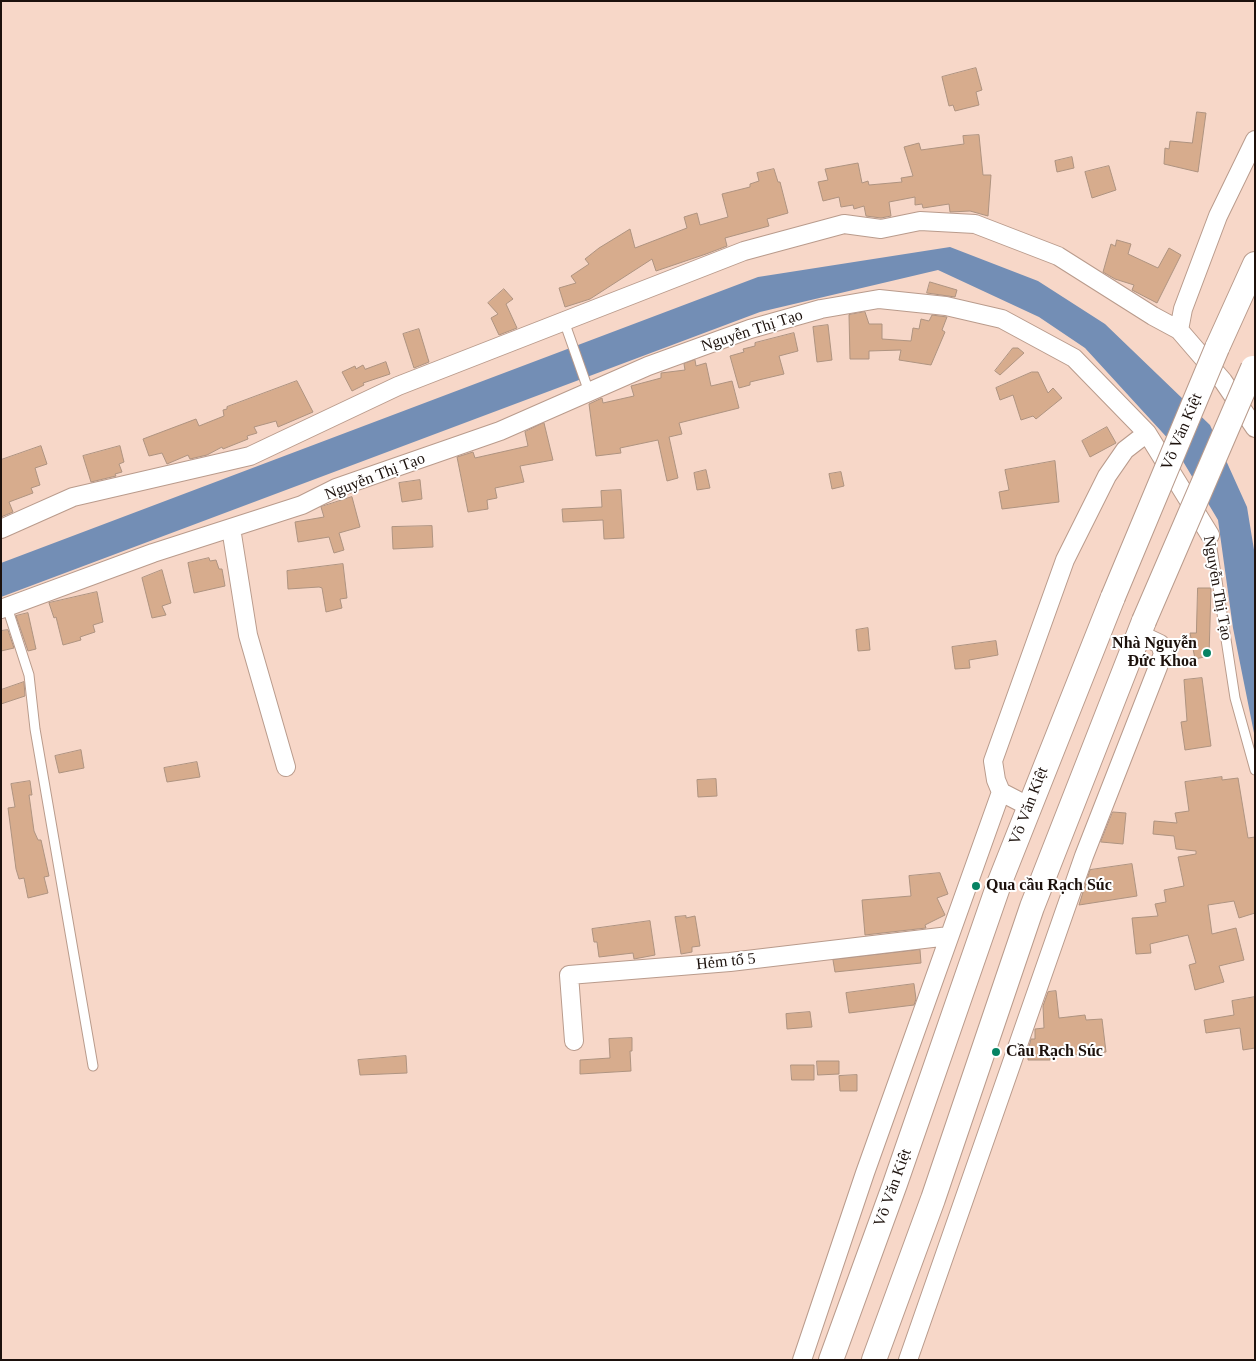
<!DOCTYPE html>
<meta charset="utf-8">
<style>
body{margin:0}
#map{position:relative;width:1256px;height:1361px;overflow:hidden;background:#f7d7c8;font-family:"Times New Roman",serif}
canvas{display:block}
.frame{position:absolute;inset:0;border:2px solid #1c110c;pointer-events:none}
</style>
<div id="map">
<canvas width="1256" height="1361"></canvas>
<div class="frame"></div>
</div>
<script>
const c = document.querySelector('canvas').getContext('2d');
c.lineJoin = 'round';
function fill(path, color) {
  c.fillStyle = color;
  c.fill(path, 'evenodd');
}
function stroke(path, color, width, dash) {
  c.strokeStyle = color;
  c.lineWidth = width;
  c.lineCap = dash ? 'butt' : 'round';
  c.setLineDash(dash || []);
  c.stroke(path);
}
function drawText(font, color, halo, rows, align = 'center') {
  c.font = font + ' "Times New Roman",serif';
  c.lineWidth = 4;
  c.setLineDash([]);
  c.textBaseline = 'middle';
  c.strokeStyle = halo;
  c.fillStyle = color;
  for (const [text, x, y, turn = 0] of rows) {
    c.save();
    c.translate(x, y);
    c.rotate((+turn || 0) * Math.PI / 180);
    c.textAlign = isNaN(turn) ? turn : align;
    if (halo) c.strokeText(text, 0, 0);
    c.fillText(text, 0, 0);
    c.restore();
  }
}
const water = new Path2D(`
 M950,247L1038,281L1105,324L1210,425L1247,507L1255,556V738L1233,628L1218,520L1172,443L1085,348L1039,317L938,270L760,312L1,597V563L758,277Z`);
const building = new Path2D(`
 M976,68L982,90L976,92L979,105L955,111L953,105L949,106L942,77Z
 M1197,112L1206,113L1198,172L1164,164L1165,148L1169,149L1170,141L1192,143Z
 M979,135L983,175H991L988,216L970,211L950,212L949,204L923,208L922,204L915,205V197L889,202L891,216L881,218L866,216L864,206L854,209L853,205L841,207L839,197L823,201L818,182L828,180L825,169L858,163L862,183L868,181L869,185L902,182L901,178L913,176L904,147L919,143L921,150L964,144L963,136Z
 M1072,157L1074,168L1057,172L1055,161Z
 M1109,166L1116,190L1092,198L1085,172Z
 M774,169L778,182H780L788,213L767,219L769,226L725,238L727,246L706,254L656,271L652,259L590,299L565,307L559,288L576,283L571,276L589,264L585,259L599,248L630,229L635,248L687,228L684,217L697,213L700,225L728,217L722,194L750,187V184L759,181L757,173Z
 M1117,240L1131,244L1128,254L1158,268L1169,248L1181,255L1157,303L1132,290L1134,285L1115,279L1103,272L1111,244L1115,246Z
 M930,282L957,290L955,297L927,293Z
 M504,289L513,299L506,304L517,328L499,335L491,318L498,314L488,303Z
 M865,312L869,324H882V339L911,341L913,328L919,329L921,319L929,321L932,315L947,317L942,330L945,332L931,365L899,360L901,350L869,351V359H850L849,315Z
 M828,325L832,360L817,362L813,327Z
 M419,329L429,362L414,368L403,334Z
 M794,333L798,351L779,356L784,374L750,382V385L739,388L730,356L744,352L743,349L755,346V343Z
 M1013,348H1018L1024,353L1000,375L995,371Z
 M695,360L696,366L706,363L711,386L732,381L739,408L679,423L682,434L669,437L678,478L667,481L658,440L620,448L621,453L596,456L589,404L602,398L603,403L634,396L631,386L661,378V373L685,370L684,364Z
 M386,362L390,374L363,383L364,385L352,391L342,372L355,366L356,369L363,365L365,369Z
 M1032,372H1038L1048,393L1053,388L1062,398L1036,419L1033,416L1021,420L1013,395L1000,400L996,388Z
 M297,381L313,412L278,427L276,421L254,427L257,433L247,436L248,439L223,449L222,447L207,455L190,459L188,455L167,464L162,453L149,456L143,439L196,419L199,426L224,416L223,410L227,409V407Z
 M544,423L553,460L520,466L524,482L495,488L497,498L487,500L488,509L468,512L457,457L473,452L475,458L528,446L525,432Z
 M1107,427L1116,443L1090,457L1082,441Z
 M41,446L47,464L35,468L40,485L31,488L33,493L9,502L13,512L1,517V460Z
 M120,446L124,462L119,464L122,472L115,474L116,476L91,482L83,456Z
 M1055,461L1059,502L1002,509L999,492L1009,490L1005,470Z
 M706,470L710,488L697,490L694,473Z
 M841,472L844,486L832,489L829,474Z
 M420,480L422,499L402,502L399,483Z
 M621,490L624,538L604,539L603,520L563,522L562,509L602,507L601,491Z
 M352,497L360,527L339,533L344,550L334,553L329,537L298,542L295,522L324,517L321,507Z
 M432,526L433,547L393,549L392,527Z
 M209,558L210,561L216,560L219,569H222L225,586L194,593L188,563Z
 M343,564L347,598L340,599L342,608L326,612L322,588L319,587L288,589L287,571Z
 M162,570L171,603L162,606L166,615L152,618L142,578Z
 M1198,588H1211L1209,656L1195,659L1190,633H1196Z
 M97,592L103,622L93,625L95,632L80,637L81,640L63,645L56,617L54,618L49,603Z
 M28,613L36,649L28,651L16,616Z
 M868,628L870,650L858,651L856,630Z
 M8,630L14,648L1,651V631Z
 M996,641L998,655L969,660L970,668L955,669L952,647Z
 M1202,678L1211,746L1185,750L1181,722L1187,721L1184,680Z
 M24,682L25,696L1,704V690Z
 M81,750L84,768L59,773L55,756Z
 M197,762L200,777L167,782L164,768Z
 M1222,777V780L1238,778L1248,838L1255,837V913L1239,918L1234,901L1208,905L1212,934L1236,928L1244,960L1219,966L1224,982L1195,990L1189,965L1196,963L1188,935L1150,944L1151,953L1136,954L1132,918L1158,916L1155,904L1166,902L1164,890L1184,886L1178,857L1196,854V851L1176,849L1174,836L1153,834L1154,821L1177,823L1175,813L1189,811L1185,782Z
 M716,779L717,796L698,797L697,780Z
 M30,781L32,795H29L34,831L38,840H41L49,876L44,877L48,893L28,898L24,878L19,879L16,869L8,808L15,807L11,784Z
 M1113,812L1126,813L1123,844L1101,842Z
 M1132,864L1137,896L1079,905L1090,870Z
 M940,873L948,894L937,898L945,915L925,925L926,928L865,935L862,900L911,896L909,876Z
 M686,916V918L695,916L700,946L692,947V952L681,954L675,917Z
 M650,921L655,955L634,959L633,953L599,957L597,942H594L592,929Z
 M920,950L921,963L835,972L833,960Z
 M914,984L916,999L914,1005L849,1013L846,993Z
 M1056,991L1059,1018L1085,1015L1086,1020L1102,1019L1106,1052L1050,1057V1060H1028V1050L1031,1039H1035V1029L1044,1028L1043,1006L1048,992Z
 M1255,997V1048L1243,1050L1240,1028L1206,1033L1204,1020L1234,1015L1232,1001Z
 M810,1012L812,1027L787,1029L786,1014Z
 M632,1038V1051H630L631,1071L580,1074V1060L610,1058L609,1039Z
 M406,1056L407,1073L360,1075L358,1060Z
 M817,1061H839V1074L818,1075Z
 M791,1065H814V1080H792Z
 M857,1075V1091H840L839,1076Z`);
const service = new Path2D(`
 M564,321L589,392
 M1210,535L1235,698L1255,770
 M7,607L29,675L35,729L93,1066`);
const minor = new Path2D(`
 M1179,330L1183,309L1218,216L1255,140
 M231,528L248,635L286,767
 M1,529L73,497L250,456L398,386L744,251L844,224L881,229L920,221L975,224L1058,256L1153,316L1179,330L1223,381L1255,428
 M1,609L153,553L302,505L336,488L500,431L648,366L750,329L821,309L879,299L946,306L1002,319L1074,358L1147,433L1210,535
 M1028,806L1001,792L996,780L993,761L1065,560L1107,476L1125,450L1147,433
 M574,1041L569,975L730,962L949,936
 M802,1360L865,1173L1001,792
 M908,1360L1084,856L1163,654L1160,644L1139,634`);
const secondary = new Path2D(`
 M1217,348L1255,264
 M831,1360L895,1184L999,884L1113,597
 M874,1360L933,1199L1032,907L1144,621`);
const secondaryBridge = new Path2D(`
 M1113,597L1217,348
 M1144,621L1253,368`);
const markers = [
 [1207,653,5,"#068363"],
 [976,886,5,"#068363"],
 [996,1052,5,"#068363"]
];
const streetNames = [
 ["Nguyễn Thị Tạo",752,331,-18],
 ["Võ Văn Kiệt",1182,432,-67],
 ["Nguyễn Thị Tạo",375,477,-21],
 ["Nguyễn Thị Tạo",1217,588,80],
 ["Võ Văn Kiệt",1029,806,-69],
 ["Hẻm tổ 5",726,962,-6],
 ["Võ Văn Kiệt",893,1188,-70]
];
const poiNames = [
 ["Nhà Nguyễn",1197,644,"right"],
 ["Đức Khoa",1197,662,"right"],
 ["Qua cầu Rạch Súc",986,886],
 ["Cầu Rạch Súc",1006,1052]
];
fill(water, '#738eb5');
fill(building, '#d7ac8d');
stroke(building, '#ae9380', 1);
stroke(service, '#b99b8c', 11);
stroke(minor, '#b99b8c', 20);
stroke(secondary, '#b99b8c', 26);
stroke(service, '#fff', 9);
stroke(minor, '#fff', 18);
stroke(secondary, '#fff', 24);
stroke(secondaryBridge, '#b99b8c', 26, []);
stroke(secondaryBridge, '#fff', 24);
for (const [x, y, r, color] of markers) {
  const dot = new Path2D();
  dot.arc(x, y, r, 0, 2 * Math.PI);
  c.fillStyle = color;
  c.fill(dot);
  stroke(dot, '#fff', 2);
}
drawText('16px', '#1c110c', '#fff', streetNames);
drawText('bold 16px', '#1c110c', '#fff', poiNames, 'left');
</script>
